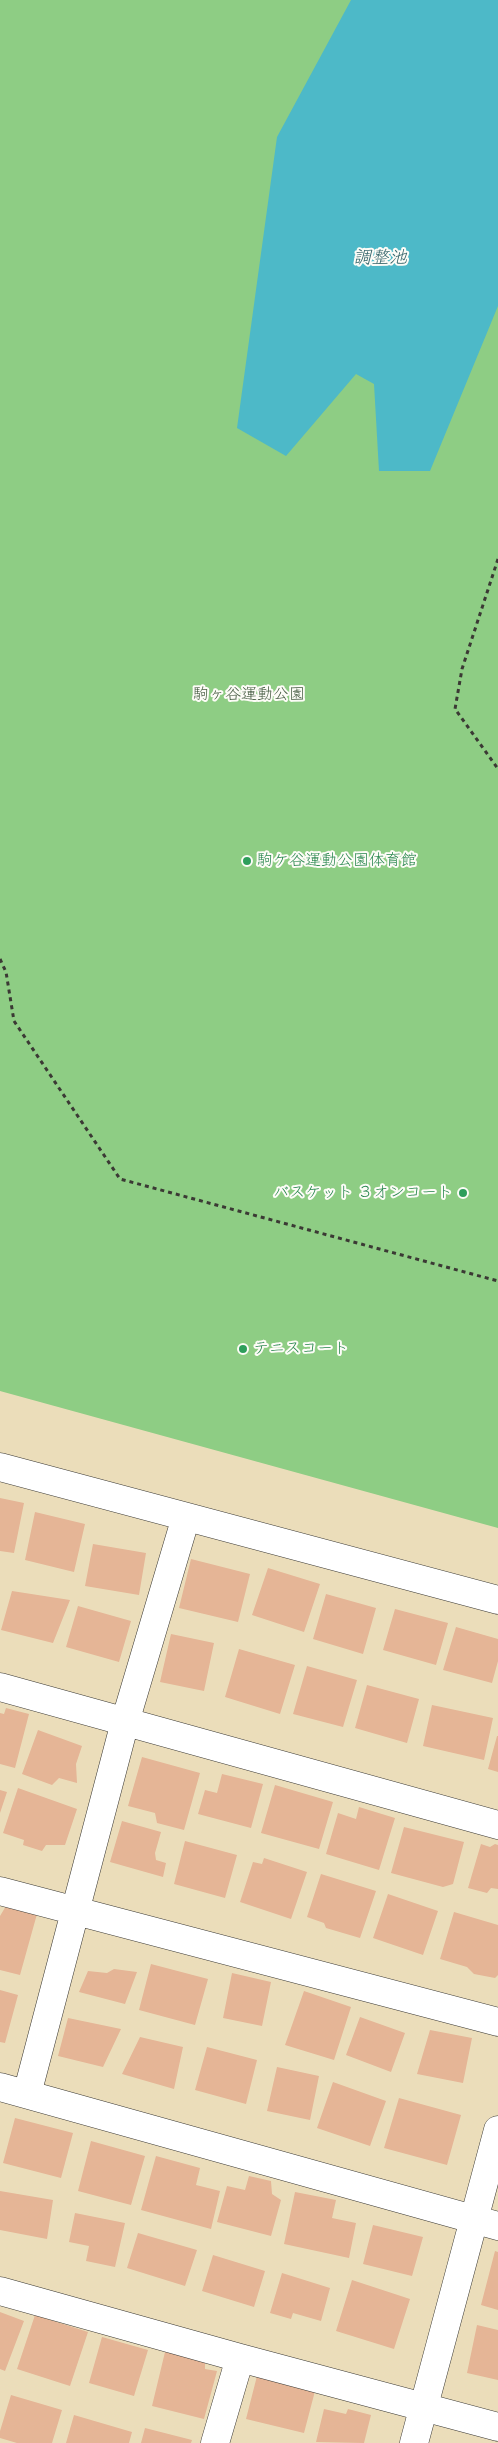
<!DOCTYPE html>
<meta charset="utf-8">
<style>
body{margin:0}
canvas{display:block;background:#ebddba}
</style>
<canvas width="498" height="2443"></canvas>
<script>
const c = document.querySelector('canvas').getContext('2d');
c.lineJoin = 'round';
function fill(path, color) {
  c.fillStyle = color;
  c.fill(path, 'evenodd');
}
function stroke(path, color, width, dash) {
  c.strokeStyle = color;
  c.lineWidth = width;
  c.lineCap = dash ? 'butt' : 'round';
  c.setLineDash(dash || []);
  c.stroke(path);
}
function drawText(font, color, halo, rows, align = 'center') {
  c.font = font + ' "Patrick Hand","Klee One",sans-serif';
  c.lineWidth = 4;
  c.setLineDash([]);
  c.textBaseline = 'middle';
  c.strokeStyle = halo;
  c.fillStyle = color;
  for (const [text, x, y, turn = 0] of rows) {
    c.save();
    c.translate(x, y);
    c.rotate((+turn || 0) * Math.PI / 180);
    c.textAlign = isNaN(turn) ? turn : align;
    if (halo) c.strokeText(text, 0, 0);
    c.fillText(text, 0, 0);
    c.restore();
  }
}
const green = new Path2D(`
 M0,0H498V1528L0,1391Z`);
const water = new Path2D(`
 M351,0H498V306L430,471H379L374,384L356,374L286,456L237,428L277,137Z`);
const building = new Path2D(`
 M0,1498L24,1503L14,1553L0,1551Z
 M35,1512L85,1524L74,1572L25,1560Z
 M93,1544L146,1553L139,1595L85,1586Z
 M191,1559L250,1574L238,1622L179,1608Z
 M268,1568L320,1584L304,1632L252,1615Z
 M12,1591L70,1600L53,1643L1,1630Z
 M326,1594L376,1608L363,1654L313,1639Z
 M78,1606L131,1621L119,1662L66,1647Z
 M395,1609L448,1623L436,1665L383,1650Z
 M456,1627L498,1639V1661L492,1683L443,1670Z
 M171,1634L214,1643L204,1691L160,1682Z
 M239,1649L295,1665L280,1714L225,1697Z
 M307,1666L357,1680L343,1727L293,1714Z
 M367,1685L419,1699L407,1743L355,1728Z
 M432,1705L493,1718L484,1760L423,1746Z
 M6,1708L29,1714L15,1768L0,1764V1713L4,1714Z
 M38,1730L82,1746L76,1764L77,1783L59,1778L52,1785L22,1774Z
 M497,1736H498V1772L488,1769Z
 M142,1757L200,1773L184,1830L157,1823L155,1813L128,1806Z
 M222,1774L263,1784L251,1828L198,1814L205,1790L217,1793Z
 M275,1785L333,1802L319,1849L261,1833Z
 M18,1788L77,1809L65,1845H46L42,1851L23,1845L24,1840L3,1833Z
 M0,1790L7,1792L0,1813Z
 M359,1807L395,1818L379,1870L326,1854L338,1813L356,1819Z
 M122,1821L161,1832L155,1853L156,1860L166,1863L163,1877L110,1862Z
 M404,1827L464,1842L453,1884L443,1887L391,1873Z
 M185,1841L237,1855L225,1898L174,1884Z
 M481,1844L490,1847L495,1844L498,1845V1889L491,1888L487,1893L468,1888Z
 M264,1858L307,1872L291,1919L240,1902L253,1862L262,1864Z
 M321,1874L376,1891L360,1938L326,1928L324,1923L307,1917Z
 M388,1894L438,1911L423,1955L373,1938Z
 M6,1906L37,1914L20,1975L0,1970V1916Z
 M454,1912L498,1925V1975L495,1978L474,1974L467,1967L440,1959Z
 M151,1964L208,1979L195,2025L139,2010Z
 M114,1969L137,1972L125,2004L79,1992L88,1971L107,1973Z
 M232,1973L271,1982L262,2026L223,2018Z
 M0,1990L18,1995L5,2043L0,2042Z
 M304,1991L351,2007L334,2060L285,2045Z
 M360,2017L405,2033L391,2072L346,2055Z
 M68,2018L121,2029L103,2067L58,2056Z
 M430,2030L472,2038L463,2083L417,2074Z
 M140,2037L183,2047L174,2089L122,2074Z
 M207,2047L257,2060L246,2104L195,2090Z
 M277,2067L319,2076L310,2120L267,2111Z
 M333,2082L386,2101L370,2146L317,2128Z
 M399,2098L461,2115L447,2165L384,2148Z
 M15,2118L73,2133L61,2178L3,2163Z
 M91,2141L145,2156L131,2205L78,2191Z
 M156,2156L200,2168L196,2185L220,2191L211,2229L141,2210Z
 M249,2176L271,2181L272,2194L281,2200L271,2236L217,2222L227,2186L245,2190Z
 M0,2191L53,2200L47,2239L0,2230Z
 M295,2192L336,2200L332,2218L356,2223L349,2258L284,2244Z
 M75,2213L125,2223L115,2267L86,2261L89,2246L69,2242Z
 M373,2225L423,2237L412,2276L363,2264Z
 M138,2233L197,2250L185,2286L127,2268Z
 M495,2251L498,2252V2310L481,2305Z
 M213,2255L265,2271L254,2307L202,2291Z
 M282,2273L330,2288L321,2321L293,2313L291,2319L270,2313Z
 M352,2280L410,2299L394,2349L336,2331Z
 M0,2312L24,2321L5,2371L0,2369Z
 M35,2315L88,2332L70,2386L17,2369Z
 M477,2325L498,2330V2380L467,2373Z
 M102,2337L148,2350L134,2396L89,2383Z
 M165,2352L205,2361V2369L217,2371L204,2419L152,2406Z
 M257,2376L315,2391L304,2433L246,2419Z
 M11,2395L62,2410L52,2443H17L0,2438V2431Z
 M324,2409L346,2414L348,2409L371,2415L364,2443L316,2442Z
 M74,2415L132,2432L129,2443H66Z
 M145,2428L192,2440L191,2443H141Z`);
const path = new Path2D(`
 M498,559L462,669L455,709L498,769
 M0,959L6,972L14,1021L120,1179L498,1281`);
const street = new Path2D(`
 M0,1467L498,1600
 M0,1687L498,1825
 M0,1891L498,2022
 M0,2087L498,2226
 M27,2094L125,1722L186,1517
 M0,2291L240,2358L498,2427
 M215,2443L240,2358
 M414,2443L498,2130`);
const markers = [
 [247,861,5,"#2e9e5b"],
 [463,1193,5,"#2e9e5b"],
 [243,1349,5,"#2e9e5b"]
];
const parkNames = [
 ["駒ヶ谷運動公園",249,695]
];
const leisureNames = [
 ["駒ケ谷運動公園体育館",257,861],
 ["バスケット ３オンコート",453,1193,"right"],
 ["テニスコート",253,1349]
];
const waterNames = [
 ["調整池",380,258]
];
fill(green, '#8ecd84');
fill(water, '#4db9c8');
fill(building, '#e5b596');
stroke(street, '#3b3934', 29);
stroke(path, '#3b3934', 3, [4, 4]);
stroke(street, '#fff', 28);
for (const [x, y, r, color] of markers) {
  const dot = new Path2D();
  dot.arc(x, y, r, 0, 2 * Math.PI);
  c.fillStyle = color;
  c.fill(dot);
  stroke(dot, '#fdfcf7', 2);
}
drawText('16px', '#445a40', '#fdfcf7', parkNames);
drawText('16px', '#27864d', '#fdfcf7', leisureNames, 'left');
drawText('italic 18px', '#326369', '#fdfcf7', waterNames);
</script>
